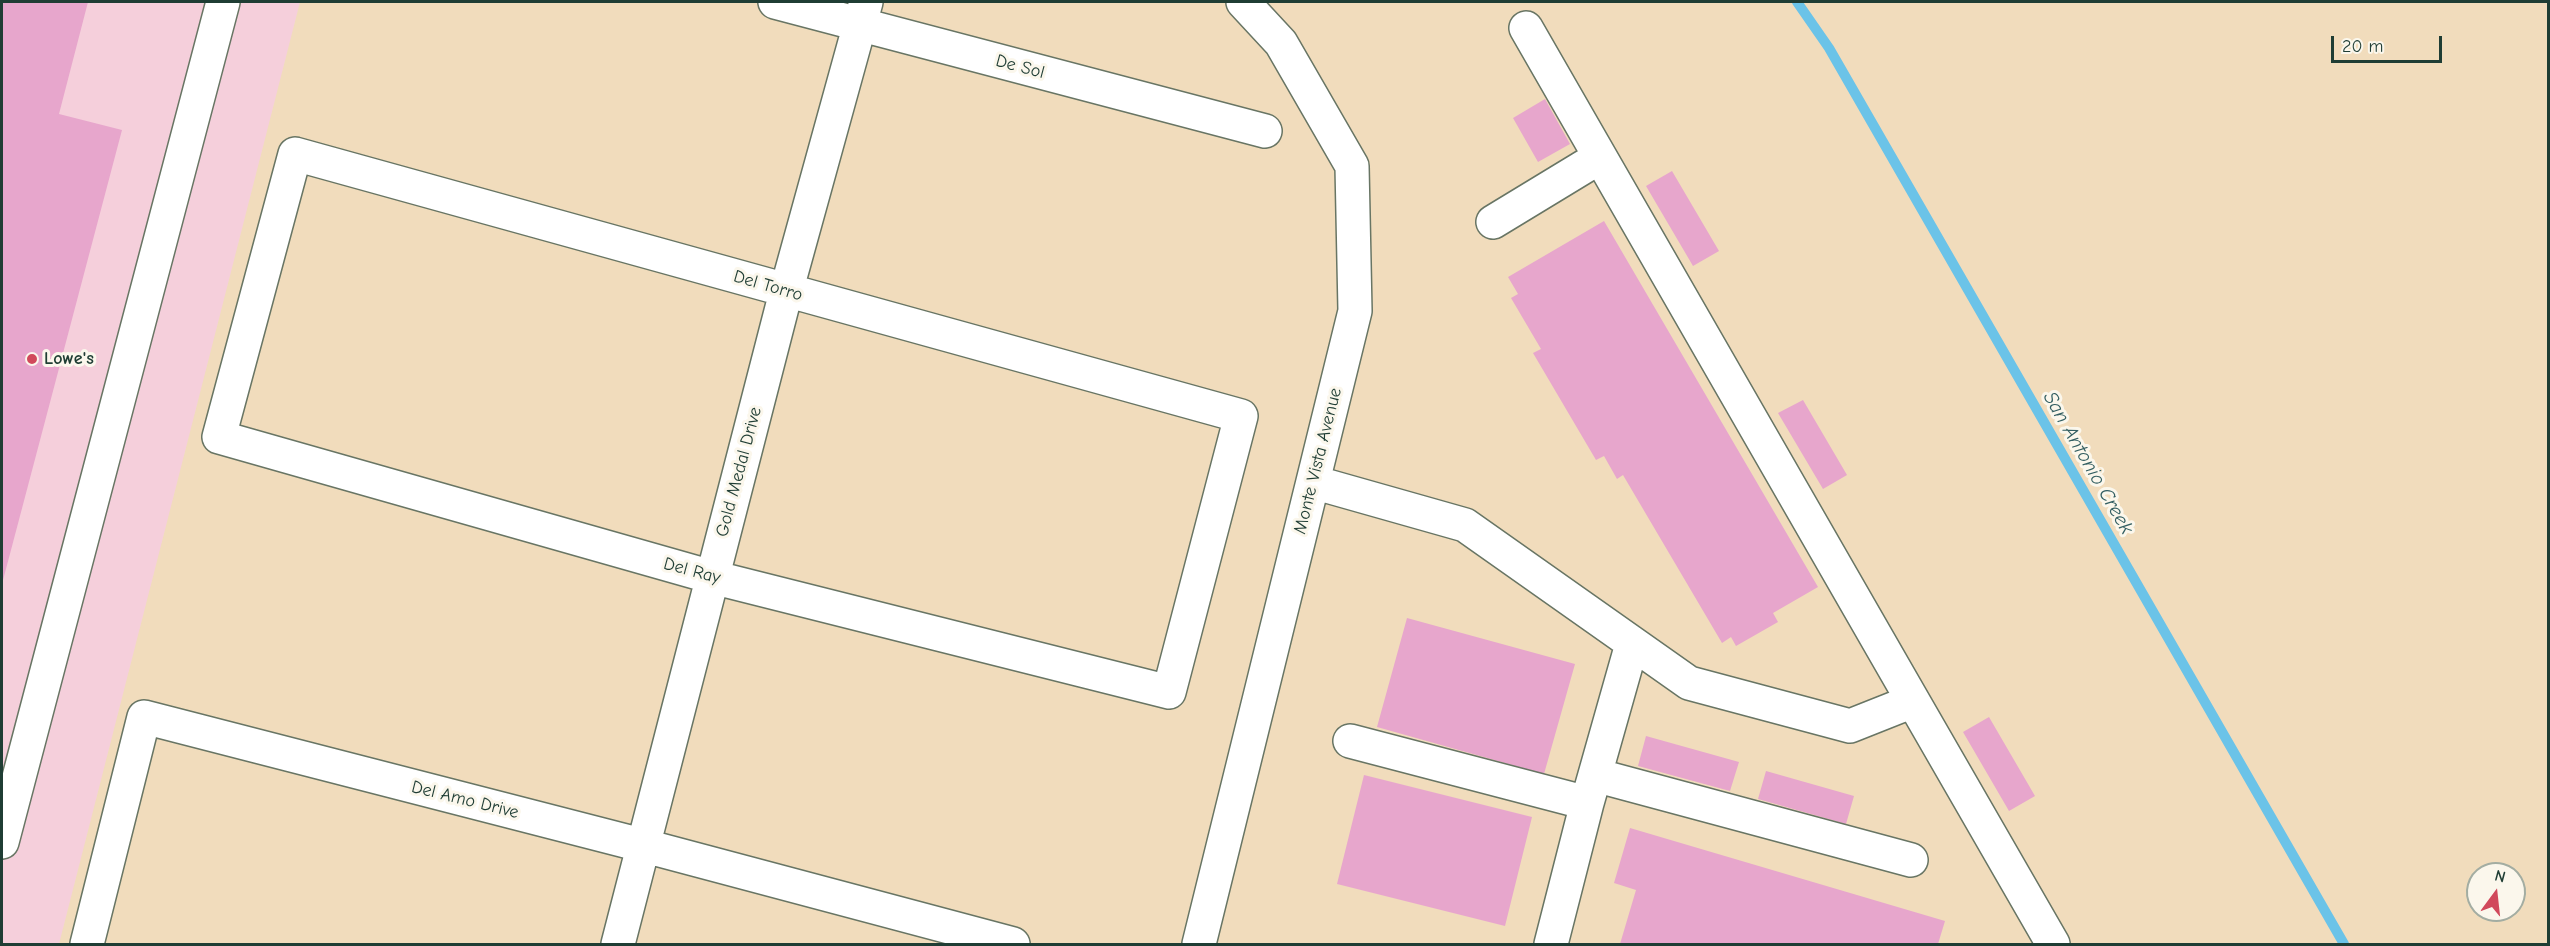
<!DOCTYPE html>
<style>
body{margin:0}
#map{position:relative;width:2550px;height:946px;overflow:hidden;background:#f1dcbc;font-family:"Comic Neue",sans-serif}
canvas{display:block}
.frame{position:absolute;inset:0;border:3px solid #1f3d34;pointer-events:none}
.north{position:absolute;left:2466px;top:862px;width:60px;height:60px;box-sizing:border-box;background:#fbf7ec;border:2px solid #a3ada2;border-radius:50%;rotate:15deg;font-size:16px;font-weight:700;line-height:24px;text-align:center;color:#1f3d34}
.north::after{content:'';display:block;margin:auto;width:21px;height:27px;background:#d1495b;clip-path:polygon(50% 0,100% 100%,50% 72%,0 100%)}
.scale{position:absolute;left:2331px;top:36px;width:111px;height:27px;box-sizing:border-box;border:3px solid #1f3d34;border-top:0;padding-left:8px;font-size:18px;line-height:21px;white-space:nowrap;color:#1f3d34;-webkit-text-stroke:4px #fbf7ec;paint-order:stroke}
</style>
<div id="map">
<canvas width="2550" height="946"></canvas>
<div class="frame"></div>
<div class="north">N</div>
<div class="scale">20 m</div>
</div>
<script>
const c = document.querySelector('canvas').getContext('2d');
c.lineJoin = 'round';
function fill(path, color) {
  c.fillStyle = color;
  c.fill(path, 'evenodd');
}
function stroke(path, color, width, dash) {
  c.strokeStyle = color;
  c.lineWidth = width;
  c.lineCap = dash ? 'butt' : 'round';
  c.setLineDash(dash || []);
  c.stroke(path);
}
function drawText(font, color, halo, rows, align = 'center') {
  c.font = font + ' "Comic Neue",sans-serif';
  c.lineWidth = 6;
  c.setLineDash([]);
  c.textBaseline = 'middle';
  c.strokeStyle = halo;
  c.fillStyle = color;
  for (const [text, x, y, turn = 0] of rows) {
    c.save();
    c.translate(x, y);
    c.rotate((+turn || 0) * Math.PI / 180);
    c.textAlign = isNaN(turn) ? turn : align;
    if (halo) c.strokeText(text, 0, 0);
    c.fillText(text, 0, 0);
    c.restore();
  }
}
const built = new Path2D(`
 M2,2H300L59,944H2Z`);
const stream = new Path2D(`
 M1797,2L1829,48L2344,944`);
const building = new Path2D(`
 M2,2H88L59,114L122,130L2,584Z
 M1545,99L1570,144L1538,162L1513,118Z
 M1672,171L1719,251L1693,266L1646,186Z
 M1604,221L1818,587L1773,613L1778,622L1736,646L1731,637L1722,643L1623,475L1617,479L1604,456L1596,460L1533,353L1541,349L1511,298L1518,294L1508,277Z
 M1803,400L1847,475L1823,489L1778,413Z
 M1407,618L1575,664L1544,774L1377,727Z
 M1989,717L2035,796L2009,811L1963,732Z
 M1646,736L1739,762L1730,791L1638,766Z
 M1766,771L1854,796L1846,824L1758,799Z
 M1364,775L1532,817L1505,926L1337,884Z
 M1630,828L1945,921L1938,944H1620L1636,890L1614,883Z`);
const minor = new Path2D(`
 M775,2L1265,131
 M1526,28L1913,701
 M295,154L1241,416L1169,692L712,577L219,437Z
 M1493,222L1600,157
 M1313,482L1465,525L1689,683L1850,726L1913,701L2053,944
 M1350,741L1587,803
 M1595,775L1911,860
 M2,842L223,2
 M87,944L144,717L645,846L1013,944
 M618,944L786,292L866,2
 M1199,944L1355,311L1352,166L1281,43L1243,2
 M1551,944L1587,803L1632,644`);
const markers = [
 [32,359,6,"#d1495b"]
];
const streetNames = [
 ["De Sol",1020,67,15],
 ["Del Torro",768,286,16],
 ["Monte Vista Avenue",1318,461,-76],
 ["Gold Medal Drive",739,472,-75],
 ["Del Ray",692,571,15],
 ["Del Amo Drive",465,800,14]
];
const poiNames = [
 ["Lowe's",44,359]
];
const waterNames = [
 ["San Antonio Creek",2088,463,60]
];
fill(built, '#f5cfdb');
stroke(stream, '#6bc3e8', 10);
fill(building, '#e7a6cc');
stroke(minor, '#687564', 36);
stroke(minor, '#fff', 33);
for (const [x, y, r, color] of markers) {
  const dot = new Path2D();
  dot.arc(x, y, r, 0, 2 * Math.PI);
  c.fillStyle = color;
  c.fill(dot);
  stroke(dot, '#fbf7ec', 2);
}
drawText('18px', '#1f3d34', '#fbf7ec', streetNames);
drawText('bold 18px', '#1f3d34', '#fbf7ec', poiNames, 'left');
drawText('italic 20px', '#325e61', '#fbf7ec', waterNames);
</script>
